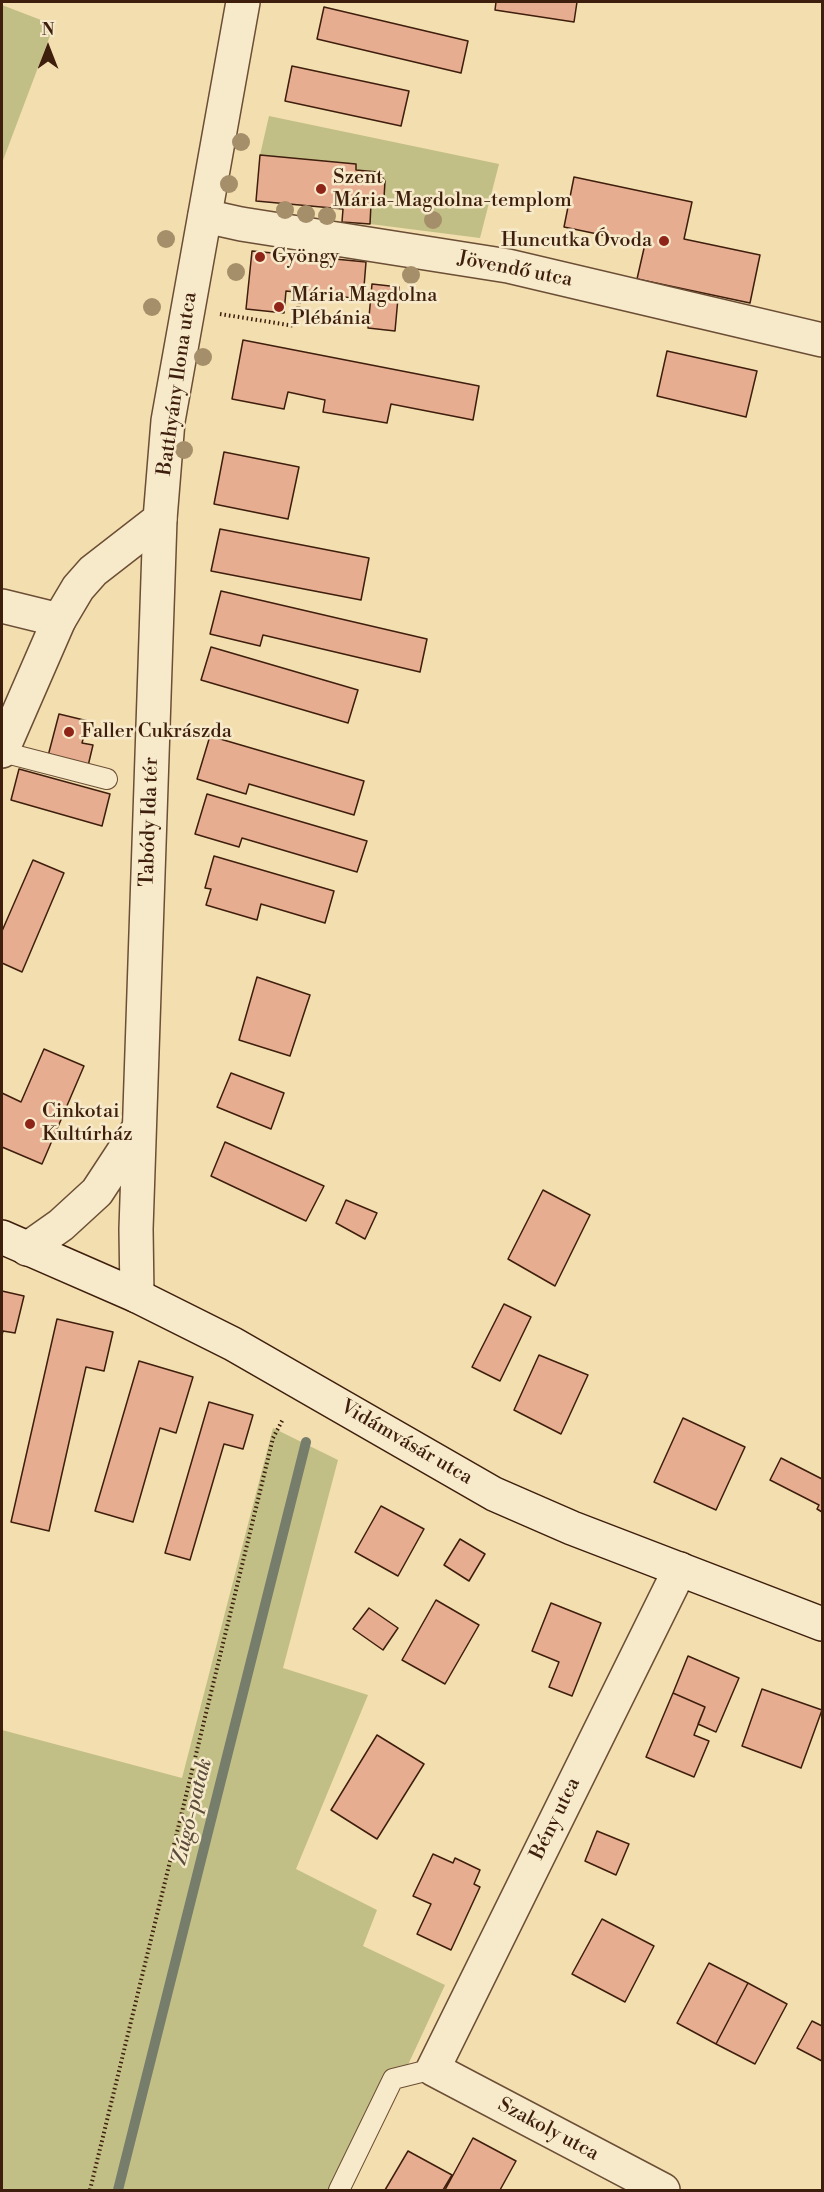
<!DOCTYPE html>
<meta charset="utf-8">
<style>
body{margin:0}
#map{position:relative;width:824px;height:2192px;overflow:hidden;background:#f3deaf;font-family:"Libre Bodoni",serif}
canvas{display:block}
.frame{position:absolute;inset:0;border:3px solid #3e1e0c;pointer-events:none}
.north{position:absolute;left:18px;top:18px;width:60px;height:60px;-webkit-text-stroke:4px #f7eacb;paint-order:stroke;rotate:0deg;font-size:16px;font-weight:700;line-height:24px;text-align:center;color:#3e1e0c}
.north::after{content:'';display:block;margin:auto;width:21px;height:27px;background:#3e1e0c;clip-path:polygon(50% 0,100% 100%,50% 72%,0 100%)}
</style>
<div id="map">
<canvas width="824" height="2192"></canvas>
<div class="frame"></div>
<div class="north">N</div>
</div>
<script>
const c = document.querySelector('canvas').getContext('2d');
c.lineJoin = 'round';
function fill(path, color) {
  c.fillStyle = color;
  c.fill(path, 'evenodd');
}
function stroke(path, color, width, dash) {
  c.strokeStyle = color;
  c.lineWidth = width;
  c.lineCap = dash ? 'butt' : 'round';
  c.setLineDash(dash || []);
  c.stroke(path);
}
function drawText(font, color, halo, rows, align = 'center') {
  c.font = font + ' "Libre Bodoni",serif';
  c.lineWidth = 5;
  c.setLineDash([]);
  c.textBaseline = 'middle';
  c.strokeStyle = halo;
  c.fillStyle = color;
  for (const [text, x, y, turn = 0] of rows) {
    c.save();
    c.translate(x, y);
    c.rotate((+turn || 0) * Math.PI / 180);
    c.textAlign = isNaN(turn) ? turn : align;
    if (halo) c.strokeText(text, 0, 0);
    c.fillText(text, 0, 0);
    c.restore();
  }
}
const green = new Path2D(`
 M2,5L54,25L2,163Z
 M269,116L499,164L480,238L370,224V204L375,205L384,198L385,181L378,172L356,170V164L260,155Z
 M273,1428L338,1460L283,1668L368,1695L296,1869L377,1910L363,1946L445,1985L350,2190H2V1730L182,1778Z`);
const stream = new Path2D(`
 M118,2190L306,1442`);
const building = new Path2D(`
 M496,2H577L574,22L495,10Z
 M324,7L468,41L461,73L317,39Z
 M292,66L409,91L401,126L285,101Z
 M260,155L356,164V170L378,172L385,181L384,198L375,205L371,204L370,224L342,222L343,209L256,201Z
 M574,177L692,202L684,239L760,255L750,303L637,279L645,244L564,227Z
 M252,251L366,262L363,299L286,291L284,313L246,309Z
 M372,284L399,287L395,331L368,328Z
 M243,340L479,386L473,420L391,404L387,423L323,412L325,400L288,392L284,409L232,399Z
 M667,351L757,371L746,417L657,396Z
 M224,452L299,467L288,519L214,504Z
 M220,529L369,558L361,600L211,571Z
 M221,591L427,639L420,672L263,635L260,646L210,634Z
 M211,647L358,690L348,723L201,680Z
 M59,714L88,721L82,743L93,745L88,766L48,756Z
 M210,736L364,781L354,815L249,784L246,794L197,779Z
 M19,769L110,794L102,826L11,800Z
 M207,794L367,841L357,872L242,838L239,847L195,834Z
 M214,856L334,891L325,923L261,904L257,920L206,905L211,889L205,888Z
 M33,860L64,873L22,972L2,963V931Z
 M257,977L310,995L290,1056L239,1040Z
 M44,1049L84,1066L42,1164L2,1147V1093L21,1102Z
 M231,1073L284,1093L271,1129L217,1107Z
 M225,1142L324,1186L306,1221L211,1176Z
 M543,1190L590,1215L555,1286L508,1259Z
 M346,1200L377,1213L365,1239L336,1223Z
 M2,1291L24,1296L15,1333L3,1331L2,1335Z
 M504,1304L531,1317L500,1381L472,1367Z
 M57,1319L113,1332L104,1371L86,1367L49,1531L11,1522Z
 M539,1355L588,1375L561,1434L514,1410Z
 M139,1361L193,1377L176,1433L160,1428L133,1522L95,1511Z
 M209,1402L253,1415L243,1449L224,1444L190,1560L165,1553Z
 M683,1418L745,1447L716,1510L654,1482Z
 M781,1458L822,1479V1512L817,1509L819,1505L770,1480Z
 M381,1506L424,1529L398,1576L355,1552Z
 M460,1539L485,1554L469,1581L444,1565Z
 M436,1600L479,1625L445,1684L402,1660Z
 M551,1603L601,1623L572,1696L549,1687L559,1662L532,1651Z
 M369,1608L398,1628L383,1650L353,1629Z
 M688,1656L739,1678L716,1732L698,1724L705,1707L673,1693Z
 M762,1689L822,1710L801,1768L742,1746Z
 M673,1693L705,1707L694,1735L709,1741L694,1777L646,1757Z
 M377,1735L424,1764L377,1839L331,1810Z
 M597,1831L629,1844L616,1875L585,1861Z
 M433,1854L453,1863L455,1858L480,1870L474,1884L480,1887L451,1950L417,1934L431,1904L413,1896Z
 M602,1919L654,1946L625,2002L572,1974Z
 M709,1963L748,1983L716,2044L677,2023Z
 M748,1983L787,2004L755,2064L716,2044Z
 M812,2021L822,2026V2061L797,2048Z
 M473,2138L516,2161L500,2190H445Z
 M408,2151L452,2175L443,2190H385Z`);
const path = new Path2D(`
 M220,314L295,326L299,303
 M90,2190L273,1438L283,1419`);
const service = new Path2D(`
 M2,752L107,779
 M339,2190L393,2079L433,2069`);
const minor = new Path2D(`
 M205,216L241,224L508,266L822,340
 M2,606L59,620
 M27,1249L61,1225L97,1192L139,1128
 M137,1296L136,1229L160,519
 M663,2190L433,2069L680,1569`);
const tertiary = new Path2D(`
 M2,751L59,620L78,588L93,571L160,519L168,421L243,2`);
const secondary = new Path2D(`
 M2,1237L137,1296L233,1344L494,1494L572,1528L822,1624`);
const trees = [
 [241,142],
 [229,184],
 [285,210],
 [306,214],
 [327,216],
 [433,220],
 [166,239],
 [236,272],
 [411,275],
 [152,307],
 [203,357],
 [184,450]
];
const markers = [
 [321,189,6,"#8f2418"],
 [664,241,6,"#8f2418"],
 [260,257,6,"#8f2418"],
 [279,307,6,"#8f2418"],
 [69,732,6,"#8f2418"],
 [30,1124,6,"#8f2418"]
];
const poiNames = [
 ["Szent",333,178],
 ["Mária-Magdolna-templom",333,201],
 ["Huncutka Óvoda",652,241,"right"],
 ["Gyöngy",272,257],
 ["Mária Magdolna",291,296],
 ["Plébánia",291,319],
 ["Faller Cukrászda",81,732],
 ["Cinkotai",42,1112],
 ["Kultúrház",42,1135]
];
const streetNames = [
 ["Jövendő utca",515,270,11],
 ["Batthyány Ilona utca",178,384,-82],
 ["Tabódy Ida tér",150,822,-88],
 ["Vidámvásár utca",406,1443,30],
 ["Bény utca",556,1819,-64],
 ["Szakoly utca",548,2130,28]
];
const waterNames = [
 ["Zúgó-patak",193,1812,-76]
];
fill(green, '#c2bf86');
stroke(stream, '#767d6b', 10);
fill(building, '#e7ad90');
stroke(building, '#3e1e0c', 1.5);
stroke(service, '#6b4e35', 22);
stroke(minor, '#6b4e35', 36);
stroke(tertiary, '#6b4e35', 36);
stroke(secondary, '#3e1e0c', 36);
stroke(path, '#3e1e0c', 4, [1.5, 3]);
stroke(service, '#f7eacb', 20);
stroke(minor, '#f7eacb', 33);
stroke(tertiary, '#f7eacb', 33);
stroke(secondary, '#f7eacb', 33);
c.fillStyle = '#a58f6a';
for (const [x, y] of trees) {
  c.beginPath();
  c.arc(x, y, 9, 0, 2 * Math.PI);
  c.fill();
}
for (const [x, y, r, color] of markers) {
  const dot = new Path2D();
  dot.arc(x, y, r, 0, 2 * Math.PI);
  c.fillStyle = color;
  c.fill(dot);
  stroke(dot, '#f7eacb', 2);
}
drawText('20px', '#3e1e0c', '#f7eacb', poiNames, 'left');
drawText('20px', '#3e1e0c', '#f7eacb', streetNames);
drawText('italic 21px', '#5a4d3c', '#f7eacb', waterNames);
</script>
